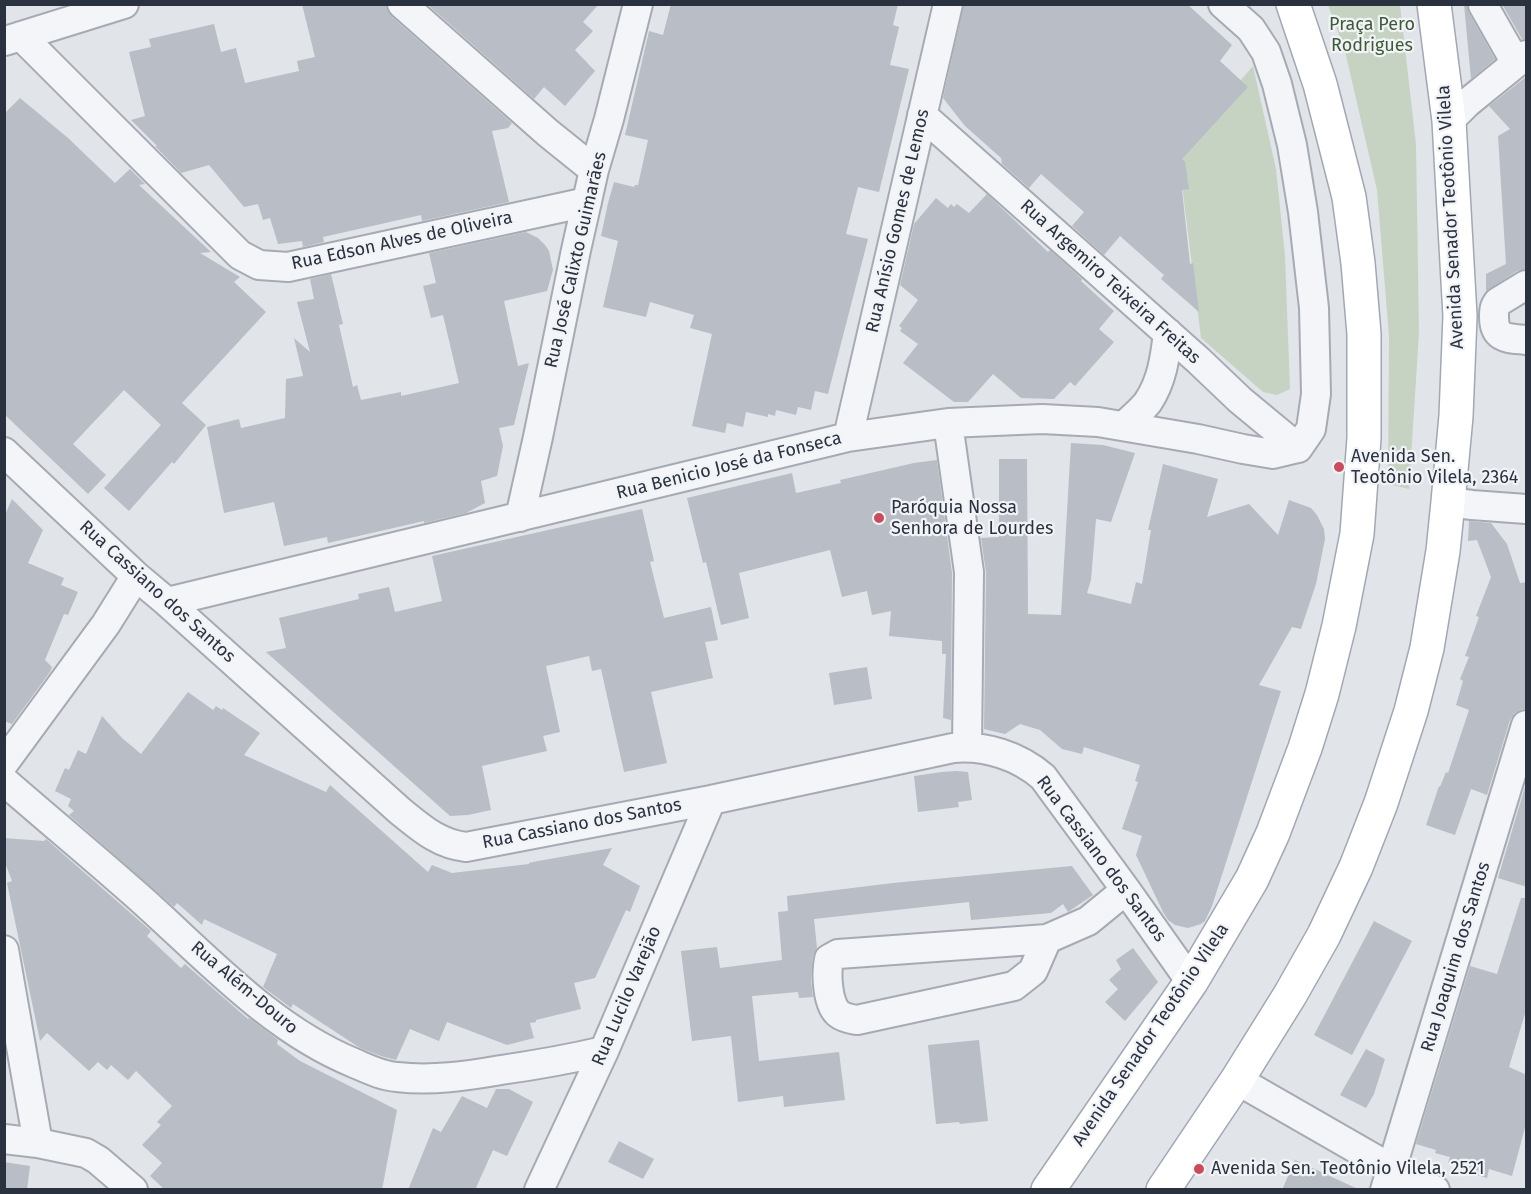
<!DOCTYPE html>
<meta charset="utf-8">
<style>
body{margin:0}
#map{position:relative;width:1531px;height:1194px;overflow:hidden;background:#e1e4e9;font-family:"Fira Sans",sans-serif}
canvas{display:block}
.frame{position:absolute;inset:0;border:6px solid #2a3240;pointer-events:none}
</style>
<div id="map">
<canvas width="1531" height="1194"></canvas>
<div class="frame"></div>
</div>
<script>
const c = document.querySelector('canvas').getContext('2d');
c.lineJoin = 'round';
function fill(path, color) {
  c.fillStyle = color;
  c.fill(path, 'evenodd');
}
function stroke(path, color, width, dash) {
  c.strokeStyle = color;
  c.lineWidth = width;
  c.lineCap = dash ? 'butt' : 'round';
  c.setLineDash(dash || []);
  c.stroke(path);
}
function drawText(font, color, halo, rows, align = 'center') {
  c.font = font + ' "Fira Sans",sans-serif';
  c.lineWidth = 4.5;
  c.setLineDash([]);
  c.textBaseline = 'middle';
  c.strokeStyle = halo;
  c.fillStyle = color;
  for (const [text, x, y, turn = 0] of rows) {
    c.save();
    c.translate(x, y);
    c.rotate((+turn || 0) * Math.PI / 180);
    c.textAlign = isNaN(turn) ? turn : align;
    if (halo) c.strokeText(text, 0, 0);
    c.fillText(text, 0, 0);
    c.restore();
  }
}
const green = new Path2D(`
 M1328,5H1400L1416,144L1419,333L1409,489L1388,484L1389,336L1377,190L1345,51Z
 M1253,66L1276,169L1285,256L1290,389L1277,395L1263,392L1201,338L1178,153Z`);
const building = new Path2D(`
 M302,4H386L387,10L391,16L512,123L508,128L492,131L509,202L422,221L421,215L323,237L324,242L303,247L302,241L278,244L270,218L263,220L258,204L244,207L209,165L181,173L155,146H157L131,120L145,116L129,52L151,47L149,39L214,24L221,52L236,48L245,83L299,71L297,61L315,57Z
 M427,4H599L583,22L593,31L575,50L595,71L565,106L544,87L534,99Z
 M671,4H898L893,25L899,27L890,65L909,69L879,192L858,187L846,234L868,239L828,394L815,391L811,410L798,407L796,415L776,410L775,416L768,414V417L746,412L743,427L727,423L725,433L692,426L712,334L690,328L694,315L650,302L646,317L603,307L618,241L601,236L608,203L614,182L634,187L635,185H638L648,140L625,135L649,31L663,35Z
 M964,4H1187L1232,45L1220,61L1248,87L1182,159L1185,162L1189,189L1182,190L1190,264L1193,263L1199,312L1161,279L1164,275L1120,236L1104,255L1072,226L1084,212L1041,174L1029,188L1002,164L1001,158L965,126L943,98Z
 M1464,4H1467L1469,13L1495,59L1471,79Z
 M1502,4H1527V39H1522Z
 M1527,76V269L1517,271L1486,291V274L1506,264L1498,136L1510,129L1489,106Z
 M20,98L68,138L115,183L130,169L145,184L139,185L211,252L200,253L240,277L234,282L266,312L182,403L206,425L174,464L172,462L129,511L104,488L161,425L124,390L73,444L106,475L88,494L4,414V114Z
 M987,194L1048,252L1050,250L1082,279L1081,281L1114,311L1099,329L1114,342L1075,386L1070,382L1054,399L1021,398L993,374L968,402H954L903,363L918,344L900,331L902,328L899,326L918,300L900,285L914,224L936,198L948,208L951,204L954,207L957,204L969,213Z
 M526,232L538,238L545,245L549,251L553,270L547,291L504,301L518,366L529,363L514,425L499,428L503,446L497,476L481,481L485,503L466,513L424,523V521L328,543L327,537L284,546L274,502L224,513L207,427L239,419L241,428L285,418L286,379L303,376L294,338L310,352L297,302L314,299L310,279L331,274L343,324L339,325L353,387L357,385L361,400L401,392V396L459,383L443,315L431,318L423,286L436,283L429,253Z
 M1071,443L1103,445L1135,453L1111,522L1096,519L1091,580L1087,593L1131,604L1136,582L1142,584L1151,530H1148L1163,464L1218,479L1207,517L1249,504L1278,535L1289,500L1311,508L1317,515L1324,529L1325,539L1316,584L1301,629L1292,627L1259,685L1281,691L1212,906L1205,921L1201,924L1188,928L1175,925L1168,920L1163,912L1136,855L1142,836L1122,829L1138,782L1135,781L1140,765L1084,747L1082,754L1062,749L1040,730L1020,724L1005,734L984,729L986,572L981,538L999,537V459H1027L1028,614L1061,615Z
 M937,460L952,573L951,720L943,718L946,654H942V641L889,636L891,611L872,615L867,591L842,597L830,550L739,573L749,618L721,625L706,562L703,563L687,498L792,473L796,493L841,483L840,480L914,463Z
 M12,499L43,530L28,563L64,578L61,585L78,592L68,615L64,614L45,660L52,667L50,672L12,724L4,721V517Z
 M642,509L654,561L650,562L664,618L711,607L718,640L705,642L713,678L651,692L667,763L624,772L601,669L592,671L589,656L546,666L560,732L543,736L547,751L482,766L491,810L468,815L450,816L266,652L286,648L279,618L359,599L358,594L389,587L395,612L442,601L432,556Z
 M1469,521L1491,523L1507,544L1520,583L1527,582V709H1522L1515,713L1510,720L1487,795L1471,789L1455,835L1426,825L1439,786L1440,787L1446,772L1448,773L1469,710L1456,705L1463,681L1460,679L1469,657L1465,656L1479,617L1476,616L1491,577L1477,540L1468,541Z
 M867,667L872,699L834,705L829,673Z
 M188,692L213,710L216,706L222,710L223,708L260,733L244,755L326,792L330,785L428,872L432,865L452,873L529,864V863L538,861L612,848L603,865L640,886L630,912L626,910L595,978L574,983L581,1009L536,1020V1022L530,1023L534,1038L507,1045L447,1022L439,1041L410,1029L396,1060L381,1056L360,1048L293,1004L291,1008L263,987L277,954L204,919L202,925L177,903L174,907L69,815L74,811L68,806L71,799L55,791L65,768L69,770L78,750L86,754L102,716L122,738L141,754Z
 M956,771L968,772L972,800L958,802L959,807L918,812L914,776L942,772Z
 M1527,780V887L1498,878Z
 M4,838L44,841L46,839L151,931L147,936L181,968L185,964L248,1019L249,1018L278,1040L277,1044L300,1061L397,1110L382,1190H165L150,1176L162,1163L142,1145L161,1125L157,1122L172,1106L136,1071L128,1080L111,1065L107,1070L98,1062L89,1071L47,1033L40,1041L7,883L12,881L4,860Z
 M1072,866L1093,895L1068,912L1063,904L1051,913L971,920L969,902L814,919L817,948L813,956L812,964L811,981L813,997L799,998L798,992L752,996L759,1061L839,1052L845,1100L784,1107L783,1096L738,1102L731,1036L692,1041L681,951L717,947L720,968L782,960L778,912L788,911L787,896L893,883Z
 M1521,898H1527V1007L1509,1067L1527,1075V1120L1512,1176L1489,1169L1487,1178L1454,1169L1455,1164L1448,1163L1450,1157L1435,1153L1436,1150L1416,1144L1470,966L1497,974Z
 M1374,921L1412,941L1352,1055L1314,1035Z
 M1133,948L1158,982L1125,1021L1105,1002L1118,989L1109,980L1121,969L1116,960Z
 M979,1040L988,1121L960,1124L959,1122L936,1124L928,1045Z
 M1366,1049L1385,1059L1374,1094L1366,1108L1340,1095Z
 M496,1089H509L533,1102L507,1156L493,1150L475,1190H408L433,1128L441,1132L462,1096L487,1108Z
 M619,1141L654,1159L643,1179L608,1162Z
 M1295,1160L1360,1190H1282Z
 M4,1162L30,1166L27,1190H4Z`);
const minor = new Path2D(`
 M402,4L548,133L594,170
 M1223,4L1251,29L1266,52L1277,84L1292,145L1303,212L1314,308L1316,394L1311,429L1298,448
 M1483,5L1516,63
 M21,36L240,255L259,265L288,267L587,202
 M5,41L124,4
 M922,115L1198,360L1240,400L1298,448
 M1449,121L1467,103L1526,55
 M1526,285L1498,302C1494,307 1494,311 1494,317C1494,340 1509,338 1526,340
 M948,423L969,572L967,747
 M1124,426C1132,418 1141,411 1148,402C1162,381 1165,358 1168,333
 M848,437L948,4
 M4,452L136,576L167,602L400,811C420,827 438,844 466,847L711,800L953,748C985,745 1019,756 1043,777L1126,890L1191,982
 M1448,502L1472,505L1526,509
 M520,517L538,437L576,250L594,170L609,119L638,4
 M167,602L848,437L948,423L1042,419L1098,422L1198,439L1243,449L1273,454L1298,448
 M4,763L106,624L136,576
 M4,781C50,821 97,860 142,900C208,959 271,1029 354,1063C368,1069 382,1076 397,1077C432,1081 467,1076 501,1070C536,1065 570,1059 604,1051
 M1047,939L1033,971L1014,986L857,1020C851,1019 844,1018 839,1014C827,1005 826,973 829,959L838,954L1047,939L1088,921L1126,890
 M4,950L38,1143
 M1237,1080L1392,1169L1435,1190
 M4,1139L38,1143L86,1153L98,1160L133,1190
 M539,1190L604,1051L711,800
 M1385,1190L1526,725`);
const major = new Path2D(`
 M1048,1190L1191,982L1252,879L1273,833L1305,748L1322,694L1339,626L1357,534L1364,438V334L1358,263L1349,197L1320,84L1293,4
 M1163,1190L1237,1080L1290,995L1324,935L1356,867L1381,803L1411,711L1427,648L1443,551L1448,502L1456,416L1460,316L1449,121L1434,4`);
const markers = [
 [1339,467,6,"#c94c5c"],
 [879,518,6,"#c94c5c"],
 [1199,1169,6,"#c94c5c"]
];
const parkNames = [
 ["Praça Pero",1372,25],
 ["Rodrigues",1372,46]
];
const streetNames = [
 ["Avenida Senador Teotônio Vilela",1451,217,-93],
 ["Rua Anísio Gomes de Lemos",898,221,-77],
 ["Rua Edson Alves de Oliveira",402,241,-12],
 ["Rua José Calixto Guimarães",576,260,-77],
 ["Rua Argemiro Teixeira Freitas",1110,282,42],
 ["Rua Benicio José da Fonseca",729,466,-14],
 ["Rua Cassiano dos Santos",157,592,42],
 ["Rua Cassiano dos Santos",582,824,-11],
 ["Rua Cassiano dos Santos",1101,859,53],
 ["Rua Joaquim dos Santos",1456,957,-73],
 ["Rua Além-Douro",244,988,40],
 ["Rua Lucilo Varejão",627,996,-67],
 ["Avenida Senador Teotônio Vilela",1151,1035,-56]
];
const poiNames = [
 ["Avenida Sen.",1351,457],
 ["Teotônio Vilela, 2364",1351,478],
 ["Paróquia Nossa",891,508],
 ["Senhora de Lourdes",891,529],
 ["Avenida Sen. Teotônio Vilela, 2521",1211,1169]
];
fill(green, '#c6d3c3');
fill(building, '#b8bdc6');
stroke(minor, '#a6abb3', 32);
stroke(major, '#a1a8b4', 36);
stroke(minor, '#f4f5f8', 28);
stroke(major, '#fff', 33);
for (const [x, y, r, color] of markers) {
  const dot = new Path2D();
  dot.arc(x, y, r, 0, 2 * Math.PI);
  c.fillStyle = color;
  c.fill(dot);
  stroke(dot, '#f1f3f7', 2);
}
drawText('18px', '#3e5b38', '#f1f3f7', parkNames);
drawText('18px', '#2a3240', '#f1f3f7', streetNames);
drawText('18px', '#2a3240', '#f1f3f7', poiNames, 'left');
</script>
